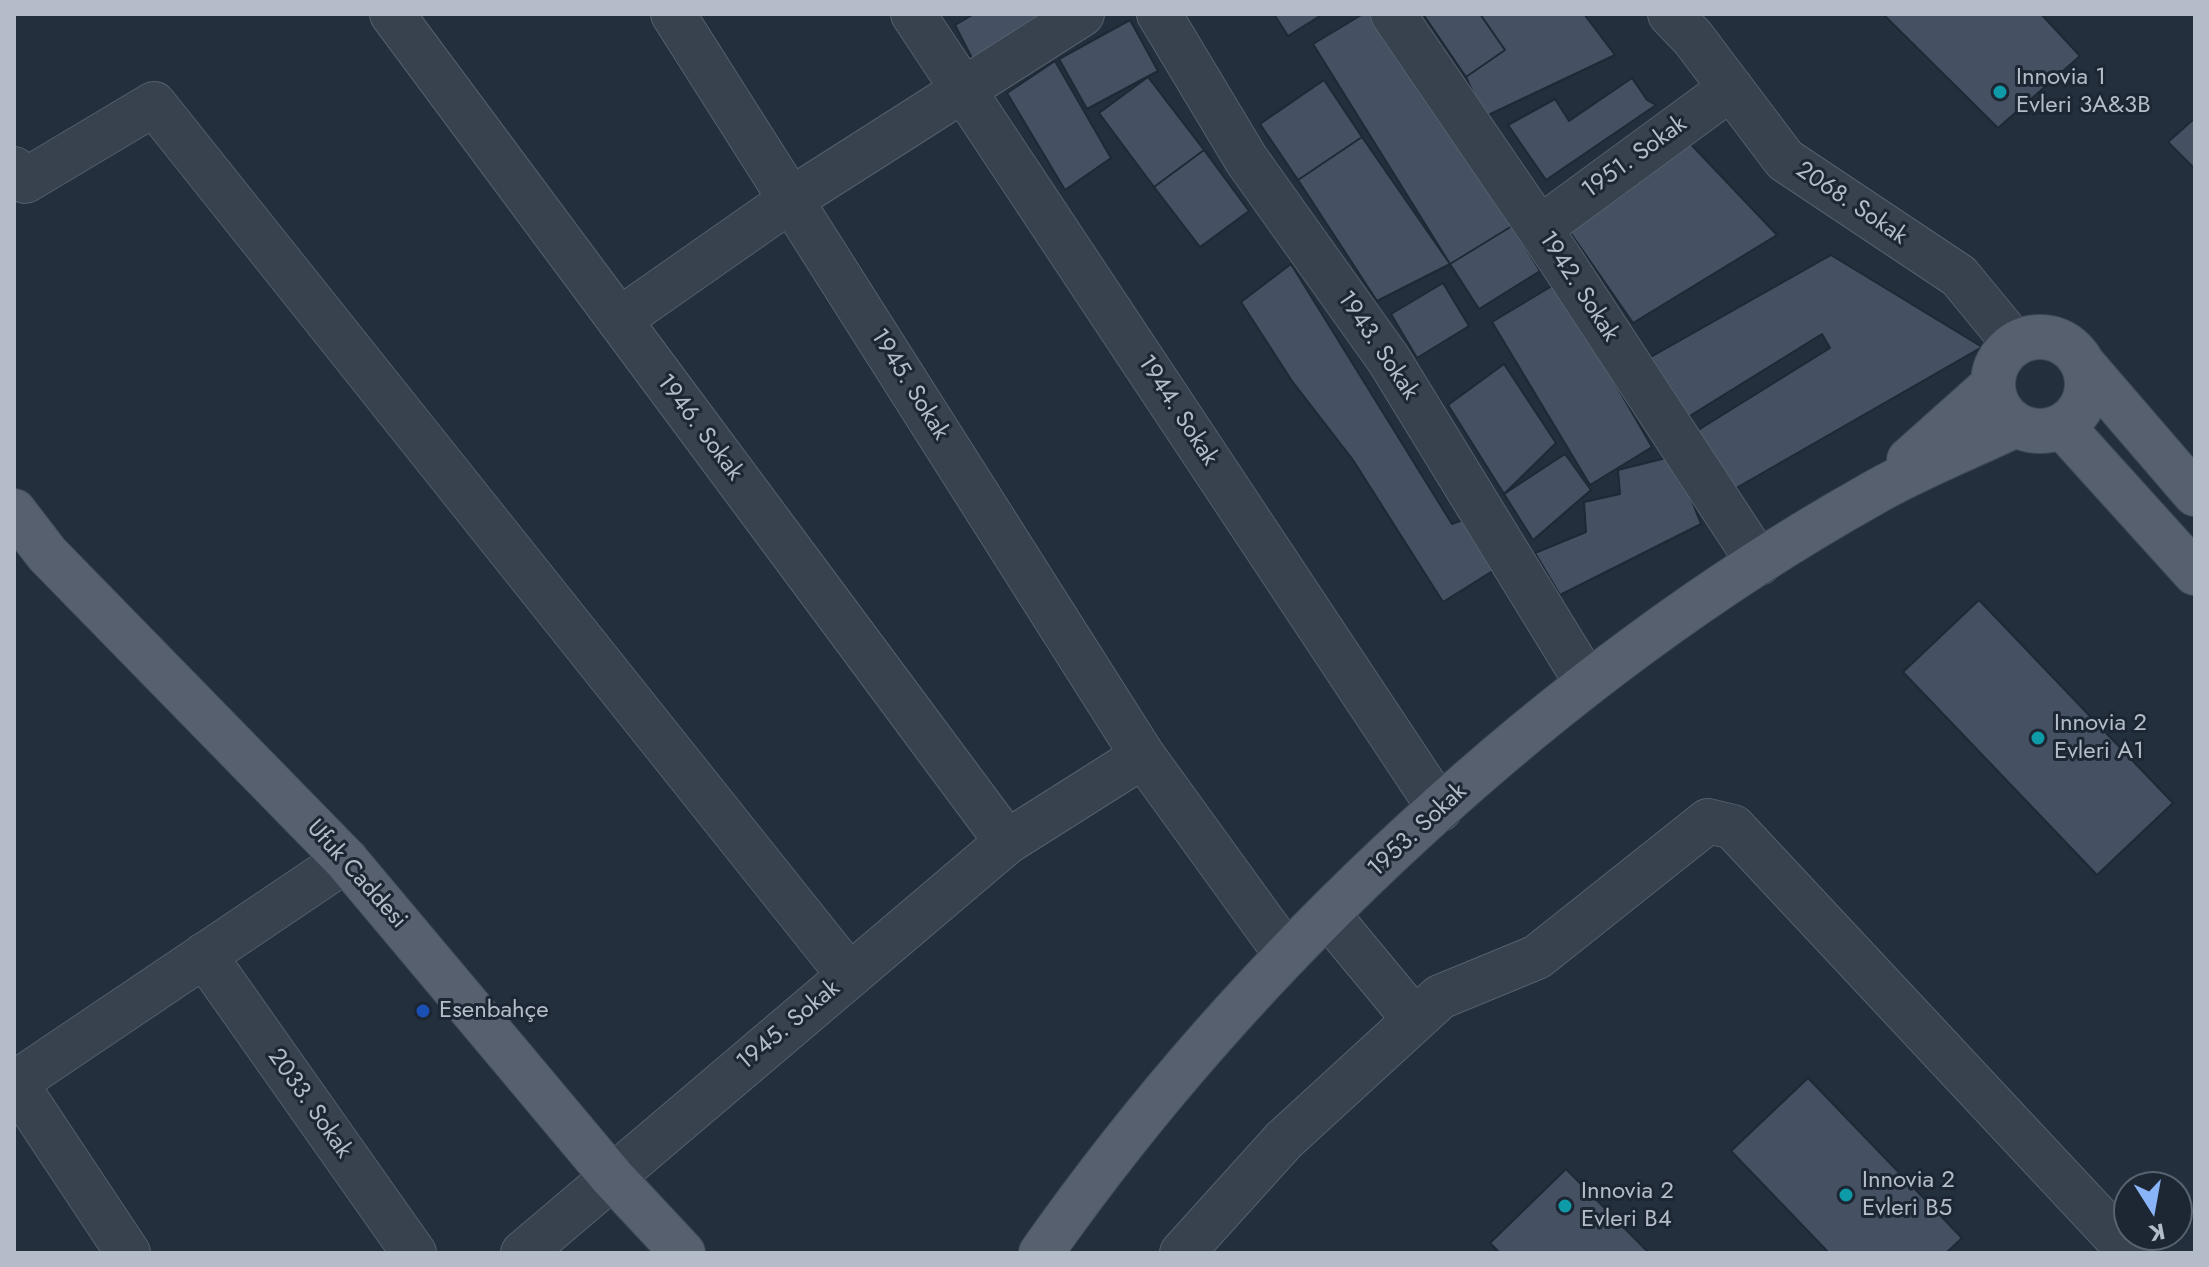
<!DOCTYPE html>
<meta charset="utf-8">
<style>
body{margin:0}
#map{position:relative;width:2209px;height:1267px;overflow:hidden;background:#242f3e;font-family:Jost,sans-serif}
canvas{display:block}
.frame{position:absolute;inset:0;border:16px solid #b4bcc9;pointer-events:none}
.north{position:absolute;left:2113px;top:1171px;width:80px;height:80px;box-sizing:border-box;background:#1d2633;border:2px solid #59626f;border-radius:50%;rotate:169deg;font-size:22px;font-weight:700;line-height:32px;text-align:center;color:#b4bcc9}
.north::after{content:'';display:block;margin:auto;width:28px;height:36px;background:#8ab4f8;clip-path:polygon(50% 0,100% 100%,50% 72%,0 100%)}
</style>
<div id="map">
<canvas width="2209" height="1267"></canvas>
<div class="frame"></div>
<div class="north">K</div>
</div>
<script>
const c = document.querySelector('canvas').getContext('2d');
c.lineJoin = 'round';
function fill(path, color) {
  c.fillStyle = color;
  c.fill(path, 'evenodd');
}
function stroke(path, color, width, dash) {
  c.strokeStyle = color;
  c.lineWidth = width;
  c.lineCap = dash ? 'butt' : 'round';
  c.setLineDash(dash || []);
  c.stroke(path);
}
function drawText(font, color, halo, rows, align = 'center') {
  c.font = font + ' Jost,sans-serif';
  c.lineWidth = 6;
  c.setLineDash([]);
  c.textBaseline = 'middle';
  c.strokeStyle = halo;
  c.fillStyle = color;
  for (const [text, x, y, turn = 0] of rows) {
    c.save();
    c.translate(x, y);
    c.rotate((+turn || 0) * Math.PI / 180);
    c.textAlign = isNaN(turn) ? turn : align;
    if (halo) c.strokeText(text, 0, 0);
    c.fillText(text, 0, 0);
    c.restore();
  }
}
const building = new Path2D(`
 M974,14H1041L973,60L955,25Z
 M1274,14H1323L1288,36Z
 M1363,14H1380L1512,226L1450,264L1313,44Z
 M1423,14H1480L1505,50L1466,77Z
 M1480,14H1584L1615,55L1484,117L1466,77L1505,50Z
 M1883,14H2041L2080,56L1998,128Z
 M1130,20L1158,71L1087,109L1059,59Z
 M1055,61L1111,158L1065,190L1007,93Z
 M1148,77L1204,150L1154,187L1099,113Z
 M1632,78L1647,100L1656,105L1546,180L1508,125L1555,99L1569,121Z
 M1324,80L1362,137L1298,180L1260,124Z
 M2195,118V169L2168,142Z
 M1683,136L1777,235L1633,323L1563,222Z
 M1362,137L1450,264L1377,301L1298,180Z
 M1204,150L1249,211L1200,247L1154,187Z
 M1512,226L1540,271L1479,309L1450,264Z
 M1831,255L1982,347L1731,491L1695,432L1830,348L1822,334L1688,417L1649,358Z
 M1291,264L1452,524L1465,519L1499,567L1443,602L1353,460L1292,381L1241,302Z
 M1443,283L1469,326L1417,358L1391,314Z
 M1557,283L1652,447L1590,485L1492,322Z
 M1504,364L1556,443L1504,494L1448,405Z
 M1565,454L1591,490L1533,540L1504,494Z
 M1674,456L1701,524L1560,595L1535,553L1586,532L1584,502L1620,494L1618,470Z
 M1979,600L2173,803L2097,875L1903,672Z
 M1808,1078L1962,1238L1946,1253H1829L1731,1151Z
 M1566,1169L1649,1253H1500L1490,1243Z`);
const minor = new Path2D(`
 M392,14L1007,842
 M673,14L1143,756L1287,955
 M913,14L1440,809
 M1159,14L1246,159L1389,360L1587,683
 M1393,14L1560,259L1759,563
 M1670,14L1693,38L1785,160L1959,276L2015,344
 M14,169L25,181L154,104L849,975
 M1540,228L1731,88
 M619,320L792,199L1082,14
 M1328,915L1415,1020
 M204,955L414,1253
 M14,1081L128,1253
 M15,1083L346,860
 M523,1253L1007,842L1143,756
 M1182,1253L1284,1140L1440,997L1537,957L1708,821L1733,827L2131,1253`);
const major = new Path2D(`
 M1993 384a47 47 0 1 1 94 0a47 47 0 1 1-94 0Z
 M2083,364L2195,494
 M2062,426L2195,573
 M1909,460L1993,385
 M14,511L47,554L346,860L612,1177L683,1253
 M1041,1253C1248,958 1555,672 1870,495C1916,468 1968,448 2016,425`);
const markers = [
 [2000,92,8,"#0f9aa8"],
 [2038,738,8,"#0f9aa8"],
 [423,1011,8,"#1a4fb4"],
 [1846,1195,8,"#0f9aa8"],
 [1565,1206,8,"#0f9aa8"]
];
const poiNames = [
 ["Innovia 1",2016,78],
 ["Evleri 3A&3B",2016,106],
 ["Innovia 2",2054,724],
 ["Evleri A1",2054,752],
 ["Esenbahçe",439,1011],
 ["Innovia 2",1862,1181],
 ["Evleri B5",1862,1209],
 ["Innovia 2",1581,1192],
 ["Evleri B4",1581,1220]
];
const streetNames = [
 ["1951. Sokak",1635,158,-36],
 ["2068. Sokak",1851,204,34],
 ["1942. Sokak",1578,287,57],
 ["1943. Sokak",1377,346,56],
 ["1945. Sokak",909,385,58],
 ["1944. Sokak",1177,411,57],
 ["1946. Sokak",699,428,53],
 ["1953. Sokak",1418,831,-43],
 ["Ufuk Caddesi",356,875,48],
 ["1945. Sokak",789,1026,-40],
 ["2033. Sokak",309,1104,55]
];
fill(building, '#455162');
stroke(building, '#1f2835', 2);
stroke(minor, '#565f6c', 46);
stroke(major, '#414a57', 46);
stroke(minor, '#38414e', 44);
stroke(major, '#56606e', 44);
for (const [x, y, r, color] of markers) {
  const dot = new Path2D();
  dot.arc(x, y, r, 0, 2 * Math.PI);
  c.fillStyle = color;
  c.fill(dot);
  stroke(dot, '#1d2633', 3);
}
drawText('24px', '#b4bcc9', '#1d2633', poiNames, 'left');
drawText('24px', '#b4bcc9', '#1d2633', streetNames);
</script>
